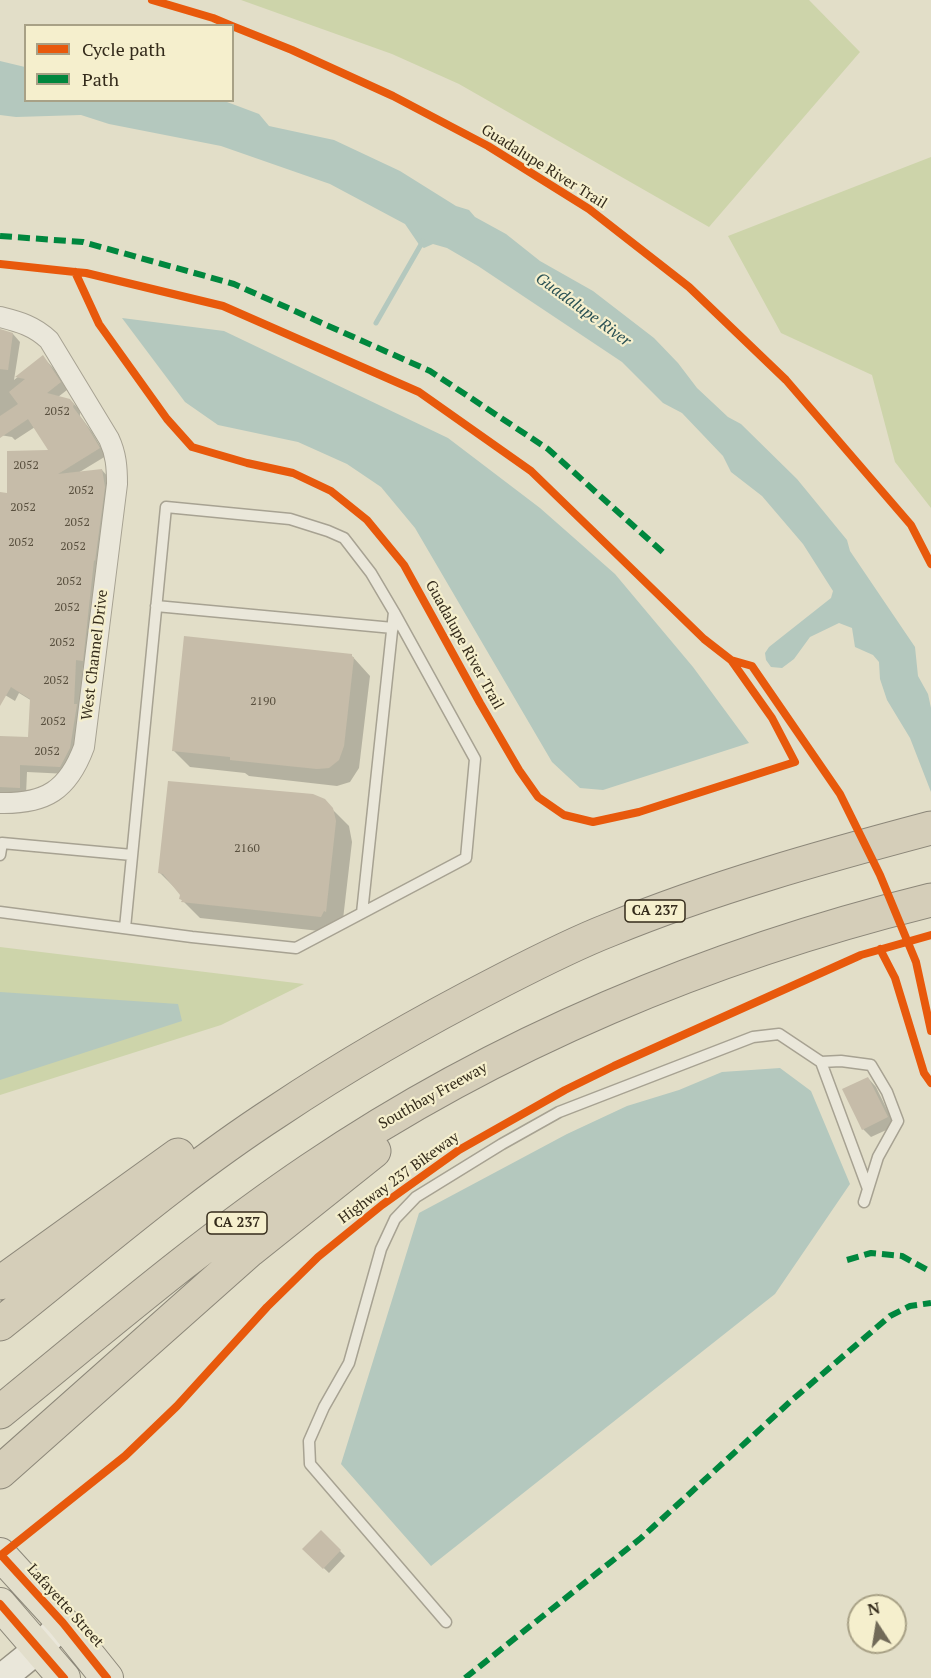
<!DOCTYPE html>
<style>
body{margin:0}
#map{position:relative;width:931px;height:1678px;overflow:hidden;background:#e2dec8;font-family:"PT Serif",serif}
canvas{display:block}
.legend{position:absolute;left:24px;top:24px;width:210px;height:78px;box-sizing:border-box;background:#f5efcd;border:2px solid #a8a186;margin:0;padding:8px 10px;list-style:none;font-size:18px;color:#342b1b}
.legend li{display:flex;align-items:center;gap:12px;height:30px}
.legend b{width:30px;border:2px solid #a8a186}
.north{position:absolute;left:847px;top:1594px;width:60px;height:60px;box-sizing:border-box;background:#f5efcd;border:2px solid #a8a186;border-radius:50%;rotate:348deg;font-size:16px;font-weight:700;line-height:24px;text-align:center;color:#342b1b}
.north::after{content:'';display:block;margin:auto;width:21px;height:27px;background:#716a58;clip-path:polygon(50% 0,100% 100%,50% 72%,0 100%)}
</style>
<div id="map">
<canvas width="931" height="1678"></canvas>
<ul class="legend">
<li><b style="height:8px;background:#e8590c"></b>Cycle path</li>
<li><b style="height:8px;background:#00873e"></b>Path</li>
</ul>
<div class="north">N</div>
</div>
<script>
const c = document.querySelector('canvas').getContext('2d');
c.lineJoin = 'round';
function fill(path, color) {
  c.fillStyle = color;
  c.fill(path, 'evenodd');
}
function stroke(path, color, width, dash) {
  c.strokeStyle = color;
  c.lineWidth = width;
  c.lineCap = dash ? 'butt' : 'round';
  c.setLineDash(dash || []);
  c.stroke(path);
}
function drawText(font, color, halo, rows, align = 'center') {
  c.font = font + ' "PT Serif",serif';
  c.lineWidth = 4.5;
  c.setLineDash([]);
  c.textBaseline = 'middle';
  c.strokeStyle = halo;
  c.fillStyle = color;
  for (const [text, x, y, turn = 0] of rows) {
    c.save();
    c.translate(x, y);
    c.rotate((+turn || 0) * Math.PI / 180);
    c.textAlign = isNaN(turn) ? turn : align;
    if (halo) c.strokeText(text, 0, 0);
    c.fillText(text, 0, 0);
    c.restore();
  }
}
const green = new Path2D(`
 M241,0H809L860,52L709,227L459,84L392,54Z
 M931,157V508L895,462L872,375L781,333L728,236Z
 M0,947L304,984L221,1025L0,1095Z`);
const water = new Path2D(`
 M0,61L25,67L26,100L227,102L259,114L269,126L334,140L400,171L456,206L469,210L475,217L506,234L540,261L593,291L654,338L678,363L697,388L728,417L741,424L797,479L847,540L850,551L915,647L918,676L928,694L931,708V792L910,738L887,700L880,679L879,662L873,655L855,647L852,628L839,623L810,637L794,659L782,668L771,667L766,660L765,653L769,647L831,598L833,591L803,544L762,496L731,472L723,456L682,413L663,403L622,362L478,266L447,248L433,244L424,248L420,246L405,224L330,184L221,146L109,124L81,115L16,117L0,115Z
 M122,318L224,331L448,438L540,508L615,574L693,667L749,743L603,790L580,788L552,762L415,528L381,487L347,464L298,442L218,425L185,402Z
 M0,992L178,1004L182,1021L0,1080Z
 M780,1068L811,1091L850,1184L775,1294L431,1566L341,1464L419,1213L567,1134L627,1106L679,1090L722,1072Z`);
const shadow = new Path2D(`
 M0,330L13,334L20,342L14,380L43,357L54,369L67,390L58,397L70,400L78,408L80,412V416L92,432L106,456L78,473L102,470L109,478L90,668L83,667L80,710L84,713L68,774L27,772L26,795L0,794V738H29L32,701L19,693L15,701L0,692V505L51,452L35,427L15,440L12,437L0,435Z
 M352,656L370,676L359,768L350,782L337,786L249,776L245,773L190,767L173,750Z
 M324,801L349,826L352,842L342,928L341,927L338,933L200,918L181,899V894L160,873Z
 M868,1078L876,1087L895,1126L871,1137L863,1129Z
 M321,1532L345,1556L329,1573L304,1549Z`);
const stream = new Path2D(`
 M376,323L423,241`);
const building = new Path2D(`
 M0,329L13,333L8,370L0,369Z
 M43,355L61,382L47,393L70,399L74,404L73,407L85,423L100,448L58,474L102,469L105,487L95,561L94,560L83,661L76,660L74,704H77L70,748L60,767L20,765V788L0,787V736L28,737L30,699L11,687L0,706V492L7,493V451L48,450L28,419L0,438V416L18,404L9,392L25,379L15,377Z
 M184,636L352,654V657H354L344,746L339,760L329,768L317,769L230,760V757L172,751Z
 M168,781L313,794L325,799L333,808L336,821L326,912L324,911L321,917L181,902L182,900L179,899L180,895L163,874L158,873Z
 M868,1077L888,1117L862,1130L842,1089Z
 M321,1530L341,1550L323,1569L302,1549Z`);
const lane = new Path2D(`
 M156,606L393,628
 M0,855L2,843L132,855
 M0,912L192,937L296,948L466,858L475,759L394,612L371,573L344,538L328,531L290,519L166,507L125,928
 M362,913L394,612
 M821,1062L868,1189
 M446,1622L310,1464L309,1441L324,1407L349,1363L381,1249L395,1219L416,1197L502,1144L559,1112L753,1037L779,1034L821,1062L841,1061L871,1065L887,1092L898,1121L878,1157L864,1202`);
const street = new Path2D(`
 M0,317C20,322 34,326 49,340L109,439C116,454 117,467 117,484L84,747C68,790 46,804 0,803`);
const secondary = new Path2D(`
 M2,1678L39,1648L63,1623`);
const primary = new Path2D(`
 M0,1554L63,1623L107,1678
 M0,1604L64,1678`);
const highway = new Path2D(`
 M0,1283L178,1155
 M0,1324C91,1252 179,1175 276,1112C349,1063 425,1020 503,980C538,962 573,944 609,930C714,887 822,857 931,828
 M0,1412C102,1329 202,1243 310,1170C497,1043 712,954 931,900
 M0,1472L250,1250L374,1151`);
const quiet = new Path2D(`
 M0,236L83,242L234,284L430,371L548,449L667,556
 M847,1260L871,1253L902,1256L931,1272
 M465,1678L641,1538L792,1400L890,1316L910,1306L931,1303`);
const cycleway = new Path2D(`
 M152,0L213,18L232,26
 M232,26L292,50L393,96L488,146L589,209L689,287L786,380L911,525L931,564
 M0,264L75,272L86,273L223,306L419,392L531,471L704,639L731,660L772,718L795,762L639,812L593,822L564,815L538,797L519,770L480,703L404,565L367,520L331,491L293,473L247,463L192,447L167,419L99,324L75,272
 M731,660L752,666L840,794L880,875L916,962L931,1031
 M880,949L895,978L924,1073L931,1083
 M0,1604L64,1678
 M107,1678L63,1623L1,1555L125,1456L177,1406L267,1307L318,1257L382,1205L459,1150L565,1090L614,1066L861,955L931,935`);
const numberNames = [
 ["2052",57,412],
 ["2052",26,466],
 ["2052",81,491],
 ["2052",23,508],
 ["2052",77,523],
 ["2052",21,543],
 ["2052",73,547],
 ["2052",69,582],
 ["2052",67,608],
 ["2052",62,643],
 ["2052",56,681],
 ["2190",263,702],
 ["2052",53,722],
 ["2052",47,752],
 ["2160",247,849]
];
const shields = [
 [655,911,60],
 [237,1223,60]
];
const shieldNames = [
 ["CA 237",655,911],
 ["CA 237",237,1223]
];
const streetNames = [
 ["Guadalupe River Trail",544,167,32],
 ["Guadalupe River Trail",464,645,61],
 ["West Channel Drive",95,655,-83],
 ["Southbay Freeway",433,1096,-29],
 ["Highway 237 Bikeway",399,1178,-36],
 ["Lafayette Street",65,1606,48]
];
const waterNames = [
 ["Guadalupe River",583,310,36]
];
fill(green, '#cdd4aa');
fill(water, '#b4c8be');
fill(shadow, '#0003');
stroke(stream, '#b4c8be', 5);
fill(building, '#c6bca9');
stroke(lane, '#a7a292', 13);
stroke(street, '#a7a292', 22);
stroke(secondary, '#969182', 31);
stroke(primary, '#8c8779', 34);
stroke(highway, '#8c8779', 35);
stroke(lane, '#eae7da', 10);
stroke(street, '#eae7da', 20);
stroke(secondary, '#eae7da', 28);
stroke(primary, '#e2decb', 32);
stroke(highway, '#d5ceb9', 33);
stroke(quiet, '#00873e', 6, [12, 6]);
stroke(cycleway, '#e8590c', 8);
drawText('12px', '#584f3e', null, numberNames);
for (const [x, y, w] of shields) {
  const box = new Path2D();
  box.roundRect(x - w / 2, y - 11, w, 22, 4.5);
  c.fillStyle = '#f5efcd';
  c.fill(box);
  stroke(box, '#342b1b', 1.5);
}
drawText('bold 14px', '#342b1b', null, shieldNames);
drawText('15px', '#342b1b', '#f5efcd', streetNames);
drawText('italic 16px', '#2a5154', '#f5efcd', waterNames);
</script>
